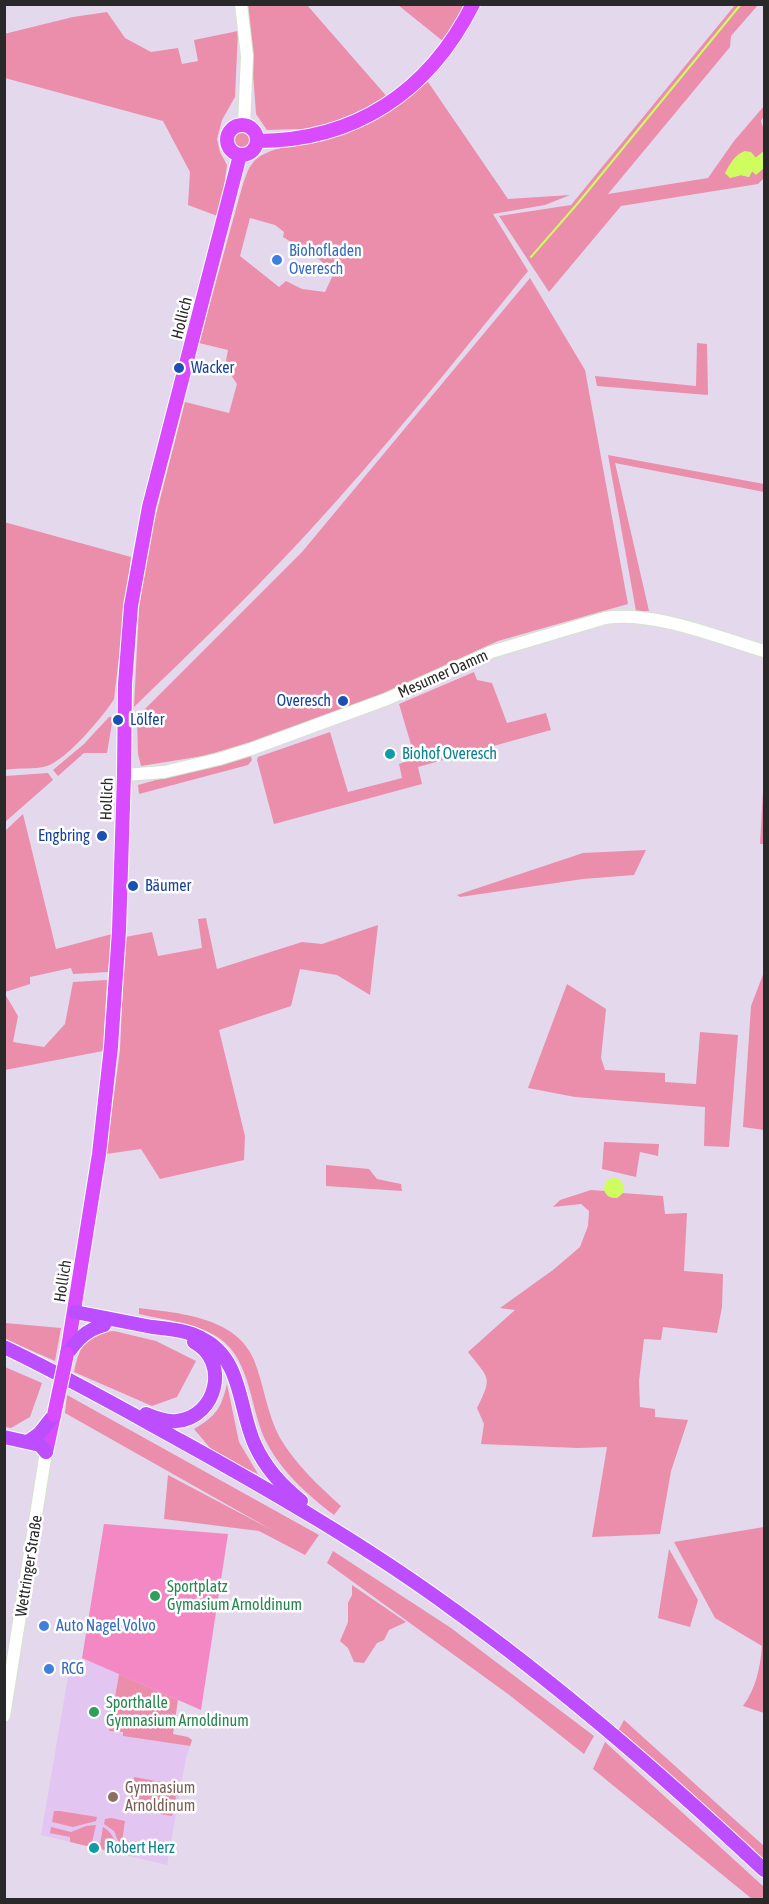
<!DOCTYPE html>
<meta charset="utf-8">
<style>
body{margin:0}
#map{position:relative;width:769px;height:1904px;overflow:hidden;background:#e4d8ed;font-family:"Asap Condensed",sans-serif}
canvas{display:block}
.frame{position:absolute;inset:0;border:6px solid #292929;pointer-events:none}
</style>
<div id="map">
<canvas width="769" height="1904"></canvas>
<div class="frame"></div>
</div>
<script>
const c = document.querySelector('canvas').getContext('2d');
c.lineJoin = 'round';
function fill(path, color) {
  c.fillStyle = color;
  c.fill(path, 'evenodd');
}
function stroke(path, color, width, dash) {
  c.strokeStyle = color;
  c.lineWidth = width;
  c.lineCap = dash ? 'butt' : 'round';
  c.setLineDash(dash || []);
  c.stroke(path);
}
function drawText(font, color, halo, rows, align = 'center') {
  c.font = font + ' "Asap Condensed",sans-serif';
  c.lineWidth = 5;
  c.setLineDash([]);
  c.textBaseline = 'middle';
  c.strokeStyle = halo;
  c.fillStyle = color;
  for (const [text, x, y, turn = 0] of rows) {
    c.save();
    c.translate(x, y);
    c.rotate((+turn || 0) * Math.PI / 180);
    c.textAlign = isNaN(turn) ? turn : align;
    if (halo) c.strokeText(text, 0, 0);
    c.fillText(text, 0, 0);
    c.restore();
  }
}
const education = new Path2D(`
 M82,1658L119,1674L109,1730L124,1733V1736L190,1746L186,1758L167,1865L41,1835L70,1665L80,1669Z`);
const green = new Path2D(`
 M248,5H307L389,99L343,121L305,131L298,129L267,130L256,114Z
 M398,5H469L444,42Z
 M735,5H758L731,36L730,47L608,194L708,178L734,141L764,106V116L761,121L764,130V151L730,178L741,175L749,177L752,171L756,174L764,168V178L758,184L621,206L549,292L499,216L571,205Z
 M107,12L125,38L151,52L178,48L182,64L198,61L194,40L238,31L235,97L222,120L217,139L220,152L227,165L220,217L188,205L190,172L163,121L5,78L4,34L73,17Z
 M428,82L508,199L570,195L545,205L493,214L528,271C454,362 381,454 302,539C248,597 191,652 134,707L139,608L149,542L185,402L229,413L237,384L225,366L228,350L199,343L241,191C244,182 246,172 252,164C264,146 303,145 324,141L327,137L385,112ZM250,218L275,225L284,232L283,237L320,260L334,273L325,292L302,289L286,281L279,287L240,256Z
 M233 140a9 9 0 1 1 18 0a9 9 0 1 1-18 0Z
 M530,278L585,370L628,604L498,641L393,690L254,742L203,756L141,766L138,754L137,717L302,552Z
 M697,343L707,344L708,395L597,386L595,376L696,386Z
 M608,455L764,484V492L615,463L649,611H636Z
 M4,522L131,557L114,699C104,716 66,760 47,766C34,770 18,767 5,770Z
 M474,672L477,680L492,683L507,723L546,713L551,730L418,767L422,784L274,824L257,760L258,757L330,732L348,792L402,778L399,764L415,758L399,704Z
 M109,717H113L107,753H84L58,776L53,770L84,744Z
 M250,754L252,760L248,765L139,794L138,785Z
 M48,773L53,780L5,822V776Z
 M764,774V844H760Z
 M23,814L56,949L112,934L108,972L73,974L71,968L30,977V984L5,992V831Z
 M646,850L634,875L583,879L460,897L457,895L583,853Z
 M206,918L217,969L302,942L322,944L378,925L370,995L337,975L300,969L291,1006L219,1030L245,1136L244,1160L160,1179L141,1149L106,1154L120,1050L125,937L152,932L158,956L202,948L198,919Z
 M764,972V1130L743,1127L751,1006Z
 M107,980L103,1051L5,1070V994L18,1016L13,1042L44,1047L65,1024L73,982Z
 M567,984L606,1009L601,1058L605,1070L665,1073V1082L696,1084L700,1032L738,1035L729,1147L704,1146L705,1107L575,1097L528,1088Z
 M604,1142L659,1144L658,1156L640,1152L636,1177L602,1169Z
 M326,1165L369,1169L377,1179L401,1184L402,1191L326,1186Z
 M591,1190L605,1191L608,1196L617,1198L622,1193L663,1196L665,1214L687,1213L684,1271L723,1274L722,1307L717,1333L663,1327L661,1340L644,1339L639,1381L640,1407L655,1409V1417L688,1420L671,1471L660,1534L592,1537L607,1447L578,1448L481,1444L484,1424L477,1408C493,1376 489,1379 468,1352L515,1310L500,1308L553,1270L580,1247L588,1226L589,1211L581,1204L553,1207L560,1200Z
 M139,1308C178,1313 237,1317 254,1360C264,1385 267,1414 280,1438C296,1465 318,1485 341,1506L334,1515C309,1496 283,1473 268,1445C249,1411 253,1362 219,1338C197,1323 165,1320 139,1314Z
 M5,1323L61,1328L55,1361L5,1339Z
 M114,1331L156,1341L196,1361L177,1397L152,1406L74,1372C80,1345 86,1333 114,1331Z
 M5,1367L42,1383L30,1417L11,1428L5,1427Z
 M227,1384L239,1442L258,1474L216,1455L194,1429C216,1416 221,1409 227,1384Z
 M67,1395L319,1535L305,1555L259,1531L164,1519L168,1475L272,1530L65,1413Z
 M764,1527V1713L743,1706C756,1688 760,1669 762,1646L715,1618L674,1542Z
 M669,1549L698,1600L690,1627L658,1618Z
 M333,1551L451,1628L594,1736L584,1754L508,1694L327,1563Z
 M352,1585L406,1622L389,1630L384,1640L377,1643L364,1663L354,1662L348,1648L340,1641L348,1622V1603L352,1595Z
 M119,1674L178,1700L173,1734L188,1737L192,1740L190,1746L123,1736V1732L109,1731Z
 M624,1720L764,1846V1861L617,1733Z
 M605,1742L764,1887V1899H752L593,1769Z
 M134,1777L178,1785L172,1816L160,1814L161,1806L130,1801Z
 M54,1811H60L97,1817L96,1821L73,1827L52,1822Z
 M111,1818L125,1821L121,1848L114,1831L104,1824L105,1819Z
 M96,1825L91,1847L70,1842V1837L50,1833L51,1827L71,1832L86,1826Z
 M103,1827C112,1832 118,1843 116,1853L103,1850L100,1845Z`);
const pitch = new Path2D(`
 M104,1524L228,1534L201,1710L82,1658Z`);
const water = new Path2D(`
 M745,151L751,152L756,158L764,151V168L756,175L752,171L749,177L741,175L730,178L725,173C730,164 735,154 745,151Z
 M604 1188a10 10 0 1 1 20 0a10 10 0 1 1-20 0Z`);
const stream = new Path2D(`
 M531,257L578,203L741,4`);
const secondary = new Path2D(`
 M241,4L247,56L244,125
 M124,775L164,772L219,759L251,749L387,699L491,652L605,618C655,611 717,637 764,651
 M4,1716L46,1452`);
const primary = new Path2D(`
 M227 140a15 15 0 1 1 30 0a15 15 0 1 1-30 0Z
 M257,141C355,141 429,92 473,4
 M67,1354L99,1154L111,1047L119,931L124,775L125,684L131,606L149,507L240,155
 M46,1452L54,1415`);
const trunk = new Path2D(`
 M75,1312C100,1317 126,1322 152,1327C168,1329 186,1330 201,1338C243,1358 238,1408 255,1445C265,1467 282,1486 301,1501
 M4,1347C65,1376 123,1409 181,1441C275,1493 368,1547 454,1610C564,1689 666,1778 764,1870
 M67,1354C78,1339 86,1330 104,1325
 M146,1414C156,1418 166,1422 177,1421C217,1417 230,1361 194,1342
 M4,1437L40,1445L46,1452
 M29,1441L39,1434L54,1415`);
const primaryBridge = new Path2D(`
 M54,1415L67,1354`);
const markers = [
 [277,260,6,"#3f7fe0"],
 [179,368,6,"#1a4fb4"],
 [343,701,6,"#1a4fb4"],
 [118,720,6,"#1a4fb4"],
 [390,754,6,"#0f9aa8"],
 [102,836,6,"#1a4fb4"],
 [133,886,6,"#1a4fb4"],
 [155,1596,6,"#2e9e5b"],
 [44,1626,6,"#3f7fe0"],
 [49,1669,6,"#3f7fe0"],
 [94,1712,6,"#2e9e5b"],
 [113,1797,6,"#8d6e63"],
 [94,1848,6,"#0f9aa8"]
];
const shopNames = [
 ["Biohofladen",289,251],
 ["Overesch",289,269],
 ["Auto Nagel Volvo",56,1626],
 ["RCG",61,1669]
];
const streetNames = [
 ["Hollich",182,318,-76],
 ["Mesumer Damm",443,674,-24],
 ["Hollich",107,799,-88],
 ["Hollich",63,1281,-81],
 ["Wettringer Straße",29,1566,-81]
];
const transitNames = [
 ["Wacker",191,368],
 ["Overesch",331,701,"right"],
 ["Lölfer",130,720],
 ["Engbring",90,836,"right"],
 ["Bäumer",145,886]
];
const cultureNames = [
 ["Biohof Overesch",402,754],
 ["Robert Herz",106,1848]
];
const leisureNames = [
 ["Sportplatz",167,1587],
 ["Gymasium Arnoldinum",167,1605],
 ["Sporthalle",106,1703],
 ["Gymnasium Arnoldinum",106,1721]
];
const educationNames = [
 ["Gymnasium",125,1788],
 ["Arnoldinum",125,1806]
];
fill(education, '#e3c5f1');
fill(green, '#ea8eac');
fill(pitch, '#f388c4');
fill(water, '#cffc5e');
stroke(stream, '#cffc5e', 2);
stroke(secondary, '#d1e4cd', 14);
stroke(primary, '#fff', 16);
stroke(trunk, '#fff', 16);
stroke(secondary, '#fff', 12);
stroke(primary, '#d84bff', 14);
stroke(trunk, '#bc4eff', 14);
stroke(primaryBridge, '#fff', 16, []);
stroke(primaryBridge, '#d84bff', 14);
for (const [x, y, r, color] of markers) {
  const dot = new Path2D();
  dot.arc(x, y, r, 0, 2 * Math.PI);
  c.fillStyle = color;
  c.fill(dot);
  stroke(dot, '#fff', 2);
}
drawText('16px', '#366cbe', '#fff', shopNames, 'left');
drawText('16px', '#292929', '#fff', streetNames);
drawText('16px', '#164399', '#fff', transitNames, 'left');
drawText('16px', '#0d838f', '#fff', cultureNames, 'left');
drawText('16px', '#27864d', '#fff', leisureNames, 'left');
drawText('16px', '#785e54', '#fff', educationNames, 'left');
</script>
